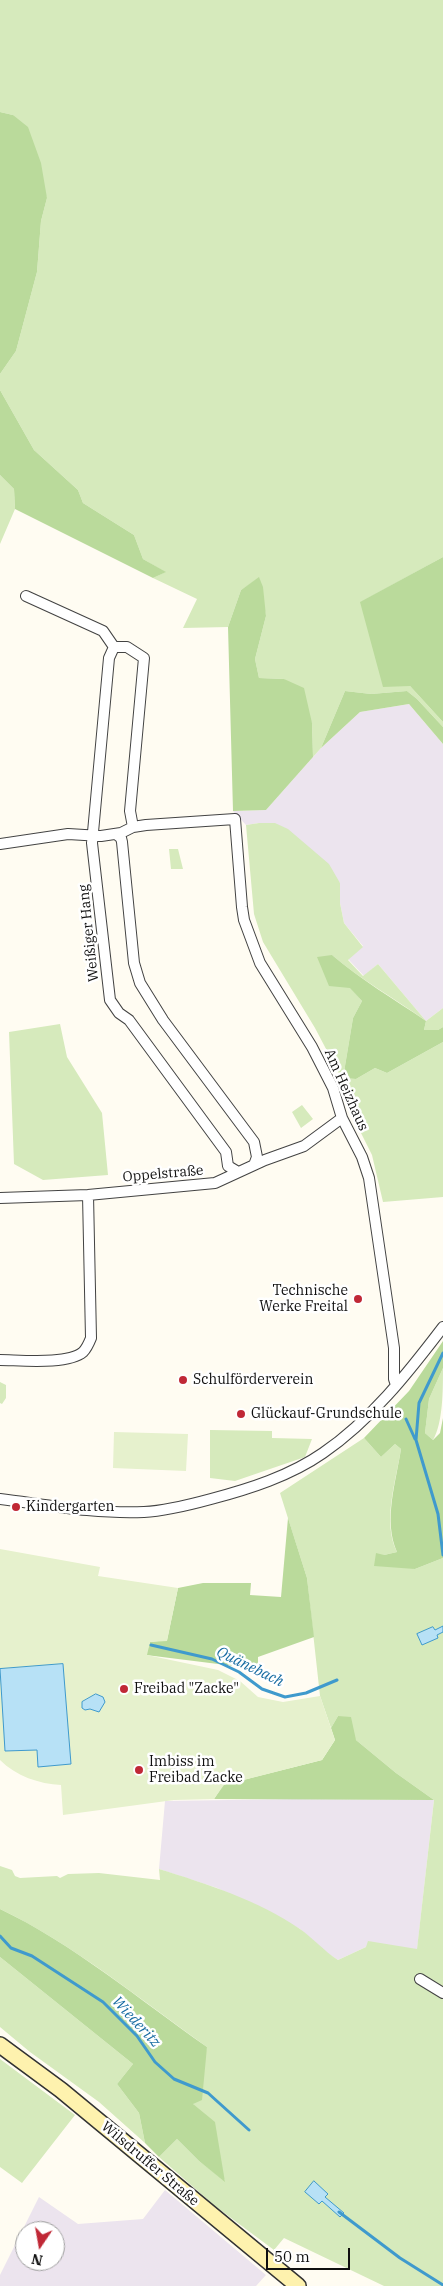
<!DOCTYPE html>
<meta charset="utf-8">
<style>
body{margin:0}
#map{position:relative;width:443px;height:2286px;overflow:hidden;background:#fffcf2;font-family:"IBM Plex Serif",serif}
canvas{display:block}
.north{position:absolute;left:15px;top:2221px;width:50px;height:50px;box-sizing:border-box;background:#fff;border:1px solid #9f9f9f;border-radius:50%;rotate:192deg;font-size:14px;font-weight:700;line-height:20px;text-align:center;color:#101010}
.north::after{content:'';display:block;margin:auto;width:18px;height:22px;background:#c02836;clip-path:polygon(50% 0,100% 100%,50% 72%,0 100%)}
.scale{position:absolute;left:266px;top:2248px;width:84px;height:22px;box-sizing:border-box;border:2px solid #101010;border-top:0;padding-left:6px;font-size:15px;line-height:18px;white-space:nowrap;color:#101010;-webkit-text-stroke:4px #fff;paint-order:stroke}
</style>
<div id="map">
<canvas width="443" height="2286"></canvas>
<div class="north">N</div>
<div class="scale">50 m</div>
</div>
<script>
const c = document.querySelector('canvas').getContext('2d');
c.lineJoin = 'round';
function fill(path, color) {
  c.fillStyle = color;
  c.fill(path, 'evenodd');
}
function stroke(path, color, width, dash) {
  c.strokeStyle = color;
  c.lineWidth = width;
  c.lineCap = dash ? 'butt' : 'round';
  c.setLineDash(dash || []);
  c.stroke(path);
}
function drawText(font, color, halo, rows, align = 'center') {
  c.font = font + ' "IBM Plex Serif",serif';
  c.lineWidth = 5;
  c.setLineDash([]);
  c.textBaseline = 'middle';
  c.strokeStyle = halo;
  c.fillStyle = color;
  for (const [text, x, y, turn = 0] of rows) {
    c.save();
    c.translate(x, y);
    c.rotate((+turn || 0) * Math.PI / 180);
    c.textAlign = isNaN(turn) ? turn : align;
    if (halo) c.strokeText(text, 0, 0);
    c.fillText(text, 0, 0);
    c.restore();
  }
}
const industrial = new Path2D(`
 M409,704L443,744V1008L426,1021L378,964L364,976L348,959L363,946L344,923L340,903V883L259,823L246,825L233,811L266,810L321,748L360,712Z
 M294,1799L434,1800L417,1950L366,1947L338,1960L327,1953L300,1929L255,1905L217,1888L159,1869L165,1801Z
 M165,2190L266,2275L256,2286H0V2275L39,2197L78,2224L143,2219ZM25,2231H55V2261H25Z`);
const green = new Path2D(`
 M0,0H443V557L361,602L410,686L443,722V727L417,699L407,691L371,694L345,691L321,748L313,757L312,723L284,679L259,678L255,659L266,616L259,578L241,590L228,627L183,628L197,599L153,578L165,572L143,559L134,535L83,503L78,490L34,450L0,390V374L16,351L37,272L41,221L47,198L13,115L0,112Z
 M0,475L14,489L15,509L0,544Z
 M259,823H275L288,829L329,864L340,883V903L344,923L363,947L348,960L363,976L378,964L426,1021L443,1008V1027L438,1030H424L426,1021C394,998 361,980 332,955L350,987L362,1001L353,1018L343,1078L356,1079L375,1068L387,1073L443,1042V1197L383,1202L372,1155L358,1127L345,1085L315,1028L263,942L254,914L246,825Z
 M169,849H178L183,869H171Z
 M60,1024L67,1057L102,1113L108,1175L43,1180L14,1164L9,1032Z
 M302,1105L313,1119L301,1128L292,1112Z
 M443,1368C443,1390 443,1423 433,1440L425,1433L429,1399Z
 M0,1382L6,1385V1398L2,1404L0,1403Z
 M210,1430L272,1431V1438L312,1439L305,1457L235,1481L210,1478Z
 M364,1438L381,1457L395,1444L401,1449C396,1481 382,1522 397,1552L384,1555L415,1569L443,1558V2286H384L284,2238L274,2250L215,2206L159,2157L177,2139L199,2161L225,2181L193,2104L207,2047C141,2000 73,1944 0,1909V1866L12,1870L15,1876L20,1878L57,1876L60,1878L68,1874L99,1873L160,1880L159,1869C207,1884 258,1900 300,1929C313,1938 324,1951 338,1960L366,1947L368,1941L417,1949L434,1800L396,1773L356,1740L338,1716L331,1728L320,1696L307,1578L280,1493Z
 M0,1957L133,2064L117,2084L139,2113L145,2143L99,2102L30,2052L0,2027Z
 M0,2059L75,2115L22,2183L0,2167Z`);
const forest = new Path2D(`
 M0,112L13,115L28,127L41,163L47,198L41,221L37,272L16,351L0,374Z
 M0,390L34,450L78,490L83,503L134,535L143,559L166,572L153,578L15,509L14,489L0,475Z
 M443,557V722L410,686L383,687L360,602Z
 M259,577L263,587L266,616L255,659L259,678L284,679L304,688L312,723L313,757L266,810L233,811L228,627L241,590Z
 M345,691L371,694L407,691L417,699L443,727V744L409,704L360,712L321,748Z
 M332,955C361,980 394,999 426,1021L424,1030H438L443,1027V1042L387,1073L375,1068L356,1079L343,1078L353,1018L362,1001L350,988L329,986L317,957Z
 M443,1341V1368L429,1399L425,1433L433,1440L440,1433L443,1418V1558L415,1569L374,1566L376,1553L384,1555L397,1552C383,1521 396,1482 401,1449L395,1444L381,1457L364,1438L409,1391Z
 M288,1518L307,1578L314,1637L258,1657V1669L146,1655L150,1642L167,1640L178,1588L203,1583H251L250,1595L281,1597Z
 M338,1716L351,1717L356,1740L396,1773L434,1800L214,1799L223,1785L322,1760L335,1740L331,1728Z
 M0,1909C72,1943 141,2001 207,2047L202,2100L193,2104L215,2122L225,2182L199,2161L177,2139L159,2157L145,2143L139,2113L117,2084L133,2064L0,1957Z`);
const pitch = new Path2D(`
 M114,1432L188,1434L186,1471L113,1468Z
 M0,1549L100,1567L98,1576L178,1588L167,1641L150,1642L147,1655L218,1670L240,1681L258,1697L283,1702L320,1696L335,1740L322,1760L224,1785L214,1799L174,1800L63,1815L61,1785C39,1784 16,1776 0,1760Z`);
const water = new Path2D(`
 M433,1627L435,1630L443,1626V1632L437,1635L438,1638L422,1645L417,1634Z
 M63,1664L71,1764L38,1767L37,1750L5,1751L0,1669Z
 M96,1694L103,1697L105,1702L99,1712L90,1709L85,1710L82,1708V1702Z
 M314,2181L328,2194L325,2197L344,2213L340,2217L322,2201L319,2204L305,2192Z`);
const stream = new Path2D(`
 M443,1353L419,1403L416,1440L438,1514L443,1555
 M406,1419L415,1439
 M151,1645L212,1659L239,1672L262,1689L285,1697L306,1693L337,1680
 M0,1936L11,1948L32,1956L103,2002L137,2036L155,2062L174,2079L208,2093L249,2130
 M339,2212L400,2258L443,2285`);
const minor = new Path2D(`
 M26,596L103,631L114,647
 M114,647L109,658L92,843L110,1000L119,1013L129,1020L226,1152L228,1166L238,1172
 M114,647H127L144,658L130,811L133,827
 M116,834L121,838L122,842L134,963L140,983L163,1020L254,1142L257,1157L254,1165
 M0,844L68,834L101,836L121,833L133,827L146,825L235,819L242,907L244,920L260,963L312,1047L333,1088L342,1118L362,1157L369,1178L394,1348V1379L396,1385
 M0,1198L88,1195L215,1183L265,1160L304,1146L342,1118
 M0,1360C19,1360 68,1365 83,1352C86,1349 89,1343 91,1338L88,1195
 M0,1499C48,1505 95,1514 144,1512C166,1511 189,1505 211,1499C249,1489 290,1476 323,1453C370,1421 408,1373 443,1327
 M420,1979L443,1993`);
const secondary = new Path2D(`
 M0,2045L61,2090L298,2286`);
const markers = [
 [358,1299,5,"#c02836"],
 [183,1380,5,"#c02836"],
 [241,1414,5,"#c02836"],
 [16,1507,5,"#c02836"],
 [124,1689,5,"#c02836"],
 [139,1770,5,"#c02836"]
];
const streetNames = [
 ["Weißiger Hang",89,933,-96],
 ["Am Heizhaus",346,1090,66],
 ["Oppelstraße",163,1174,-5],
 ["Wilsdruffer Straße",150,2164,40]
];
const poiNames = [
 ["Technische",348,1291,"right"],
 ["Werke Freital",348,1307,"right"],
 ["Schulförderverein",193,1380],
 ["Glückauf-Grundschule",251,1414],
 ["Kindergarten",26,1507],
 ["Freibad \"Zacke\"",134,1689],
 ["Imbiss im",149,1762],
 ["Freibad Zacke",149,1778]
];
const waterNames = [
 ["Quänebach",250,1667,26],
 ["Wiederitz",136,2022,47]
];
fill(industrial, '#ece4ee');
fill(green, '#d6eabc');
fill(forest, '#bada9b');
fill(pitch, '#e6f1cd');
fill(water, '#b7e1f6');
stroke(water, '#3f9acd', 1);
stroke(stream, '#3f9acd', 3);
stroke(minor, '#434343', 12);
stroke(secondary, '#323232', 18);
stroke(minor, '#fff', 10);
stroke(secondary, '#fef2ae', 15);
for (const [x, y, r, color] of markers) {
  const dot = new Path2D();
  dot.arc(x, y, r, 0, 2 * Math.PI);
  c.fillStyle = color;
  c.fill(dot);
  stroke(dot, '#fff', 2);
}
drawText('14px', '#101010', '#fff', streetNames);
drawText('14px', '#101010', '#fff', poiNames, 'left');
drawText('italic 15px', '#186ca2', '#fff', waterNames);
</script>
